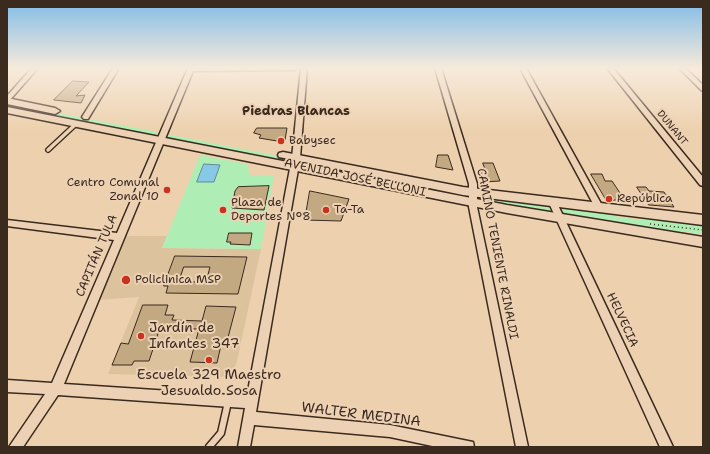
<!DOCTYPE html>
<meta charset="utf-8">
<style>
body{margin:0}
#map{position:relative;width:710px;height:454px;overflow:hidden;background:#edd1ae;font-family:"Shantell Sans",sans-serif}
canvas{display:block}
.frame{position:absolute;inset:0;border:8px solid #3b2a1e;pointer-events:none}
</style>
<div id="map">
<canvas width="710" height="454"></canvas>
<div class="frame"></div>
</div>
<script>
const c = document.querySelector('canvas').getContext('2d');
c.lineJoin = 'round';
function fill(path, color) {
  c.fillStyle = color;
  c.fill(path, 'evenodd');
}
function stroke(path, color, width, dash) {
  c.strokeStyle = color;
  c.lineWidth = width;
  c.lineCap = dash ? 'butt' : 'round';
  c.setLineDash(dash || []);
  c.stroke(path);
}
function drawText(font, color, halo, rows, align = 'center') {
  c.font = font + ' "Shantell Sans",sans-serif';
  c.lineWidth = 4;
  c.setLineDash([]);
  c.textBaseline = 'middle';
  c.strokeStyle = halo;
  c.fillStyle = color;
  for (const [text, x, y, turn = 0] of rows) {
    c.save();
    c.translate(x, y);
    c.rotate((+turn || 0) * Math.PI / 180);
    c.textAlign = isNaN(turn) ? turn : align;
    if (halo) c.strokeText(text, 0, 0);
    c.fillText(text, 0, 0);
    c.restore();
  }
}
const built = new Path2D(`
 M125,236H167L162,248L261,249L237,361L235,367L227,375L221,377L108,374L139,297L98,300Z`);
const green = new Path2D(`
 M7,103L157,132H158L153,136L7,108Z
 M166,134L288,158L290,160L287,163L163,138Z
 M200,155L247,164L250,175H274L261,249L162,248Z
 M302,162L459,194V195L456,196L301,165Z
 M480,194L549,205L553,212L552,214L479,201Z
 M560,206L620,213L616,216L617,217L643,220L649,217L703,222V234L677,231L672,236L587,216L581,220L560,214L558,208Z`);
const water = new Path2D(`
 M204,164L220,165L214,182H197Z`);
const building = new Path2D(`
 M73,81L89,82L76,96L85,95L81,103L54,100Z
 M257,128H287L285,140L283,142L259,138L261,135L254,133Z
 M438,155H448L453,170L436,167Z
 M483,163H493L500,181L484,182L480,170H485Z
 M591,174H602L605,181H612L624,199L607,201Z
 M269,186L264,210L232,208L235,191L238,187Z
 M637,187H646L649,191L664,192L674,207L649,205Z
 M310,191L349,199L341,221L305,220Z
 M229,233H252L250,245L230,244L231,242H227Z
 M175,256L247,257L238,294L166,293L168,286H164ZM184,267H210L206,282H179Z
 M143,305H168L165,315H174L172,320L202,321L206,306L236,307L226,345H221L217,363L190,362L199,329L160,328L149,361H134L132,365H112L121,343L128,344Z`);
const path = new Path2D(`
 M650,224L703,230`);
const serviceFar1 = new Path2D(`
 M48,150L77,123`);
const service = new Path2D(`
 M209,447L221,433L228,402`);
const minor = new Path2D(`
 M32,68H38L9,101L7,102V96Z
 M113,68H119L88,119H84L82,117Z
 M188,68H297L294,70L193,71L64,384L247,396L292,158L301,68H307L300,158L256,412L390,425L468,441L473,442L474,447H437L390,437L254,425L250,447H238L245,408L58,395L23,447H9L45,394L7,392V380L52,383L114,240L7,226V220L117,233Z
 M435,68H441L477,184V207L528,447H516L469,207V184Z
 M520,68H526L604,209L603,211H597Z
 M607,68H613L703,177V186L700,185Z
 M679,68H685L703,85V91L701,90Z
 M553,200L557,203L673,447H660L549,203Z`);
const secondary = new Path2D(`
 M7,98L55,108L60,111L55,114L7,104Z
 M7,107L507,205L703,237V247L507,213L7,113Z
 M283,152L463,187L703,215V225L463,195L279,157L278,155L279,153Z`);
const markers = [
 [281,141,4,"#c8321e"],
 [167,190,4,"#c8321e"],
 [609,199,4,"#c8321e"],
 [223,210,4,"#c8321e"],
 [326,210,4,"#c8321e"],
 [126,280,5,"#c8321e"],
 [141,336,4,"#c8321e"],
 [209,360,4,"#c8321e"]
];
const farStreetnames = [
 ["DUNANT",672,128,51]
];
const poiNames = [
 ["Babysec",289,141],
 ["Centro Comunal",159,183,"right"],
 ["Zonal 10",159,197,"right"],
 ["República",617,199],
 ["Plaza de",231,203],
 ["Deportes N°8",231,217],
 ["Ta-Ta",334,210],
 ["Policlinica MSP",135,280]
];
const streetNames = [
 ["AVENIDA JOSÉ BELLONI",355,178,12],
 ["CAMINO TENIENTE RINALDI",497,254,79],
 ["CAPITÁN TULA",97,256,-67],
 ["HELVECIA",622,320,65]
];
const farDistrictnames = [
 ["Piedras Blancas",296,112]
];
const nearPoinames = [
 ["Jardín de",149,328],
 ["Infantes 347",149,344],
 ["Escuela 329 Maestro",209,375,"center"],
 ["Jesualdo Sosa",209,391,"center"]
];
const nearStreetnames = [
 ["WALTER MEDINA",361,415,7]
];
fill(built, '#ddc29e');
fill(green, '#aeeeb5');
fill(water, '#85c9e6');
stroke(water, '#678996', 1);
fill(building, '#c3a982');
stroke(building, '#3b2a1e', 1);
stroke(serviceFar1, '#3b2a1e', 6);
stroke(service, '#3b2a1e', 9);
stroke(minor, '#3b2a1e', 3);
stroke(secondary, '#3b2a1e', 3);
stroke(path, '#3b2a1e', 1.5, [1, 3]);
stroke(serviceFar1, '#edd1b4', 3.5);
stroke(service, '#edd1b4', 6);
fill(minor, '#edd1b4');
fill(secondary, '#edd1b4');
const sky = c.createLinearGradient(0, 0, 0, 131);
sky.addColorStop(0, '#80bce7');
sky.addColorStop(0.52, '#f7eadb');
sky.addColorStop(1, '#f7eadb00');
c.fillStyle = sky;
c.fillRect(0, 0, 710, 131);
for (const [x, y, r, color] of markers) {
  const dot = new Path2D();
  dot.arc(x, y, r, 0, 2 * Math.PI);
  c.fillStyle = color;
  c.fill(dot);
  stroke(dot, '#edd1b4', 1.5);
}
drawText('10px', '#3b2a1e', '#edd1b4', farStreetnames);
drawText('12px', '#3b2a1e', '#edd1b4', poiNames, 'left');
drawText('12px', '#3b2a1e', '#edd1b4', streetNames);
drawText('bold 13px', '#3b2a1e', '#edd1b4', farDistrictnames);
drawText('14px', '#3b2a1e', '#edd1b4', nearPoinames, 'left');
drawText('14px', '#3b2a1e', '#edd1b4', nearStreetnames);
</script>
